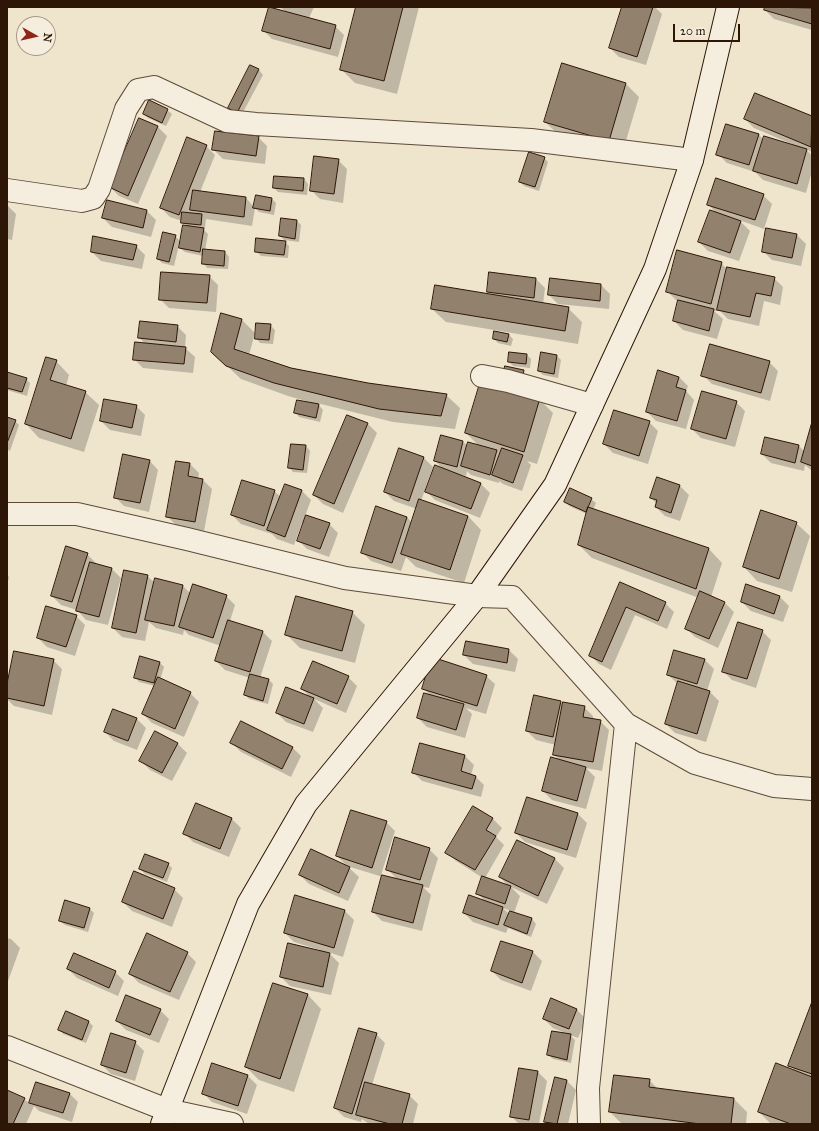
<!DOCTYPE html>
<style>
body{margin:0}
#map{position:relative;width:819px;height:1131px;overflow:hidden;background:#efe5cc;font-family:"IM FELL Great Primer",serif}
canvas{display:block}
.frame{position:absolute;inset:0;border:8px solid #2e1607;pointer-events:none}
.north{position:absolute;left:16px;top:16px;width:40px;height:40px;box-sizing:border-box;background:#f5eede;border:1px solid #a59888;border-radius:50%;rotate:98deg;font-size:11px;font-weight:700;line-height:16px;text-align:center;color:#2e1607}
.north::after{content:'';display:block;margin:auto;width:14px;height:18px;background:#8f2418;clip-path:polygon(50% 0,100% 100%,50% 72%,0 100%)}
.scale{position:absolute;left:673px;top:24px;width:67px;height:18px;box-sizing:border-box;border:2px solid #2e1607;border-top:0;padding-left:5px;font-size:12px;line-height:14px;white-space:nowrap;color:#2e1607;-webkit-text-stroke:3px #f5eede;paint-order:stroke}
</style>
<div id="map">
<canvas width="819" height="1131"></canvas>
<div class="frame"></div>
<div class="north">N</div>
<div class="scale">20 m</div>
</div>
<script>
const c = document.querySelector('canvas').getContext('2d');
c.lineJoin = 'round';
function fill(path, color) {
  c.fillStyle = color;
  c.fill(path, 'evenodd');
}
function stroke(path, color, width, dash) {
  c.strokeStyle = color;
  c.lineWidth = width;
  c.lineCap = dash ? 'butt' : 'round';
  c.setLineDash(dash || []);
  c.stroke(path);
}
const shadow = new Path2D(`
 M280,7H314L309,18L335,26L344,35L338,57L272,39L263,30L285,11Z
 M357,7H419L397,94L355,83L341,69Z
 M623,7H655L662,14L646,65L619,57L610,48Z
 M766,7H812V30L774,19L765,10Z
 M562,65L626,84L639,97L622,154L559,135L545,122Z
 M250,66L259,70L263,75L241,116L233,112L229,108Z
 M755,94L812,117V152L806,149L812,156V171L806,193L763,180L755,172L727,163L718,154L759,135L764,140L799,148V147L754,128L745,119Z
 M167,110L172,114L166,126L148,118L144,114Z
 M158,127L167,136L138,204L119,196L110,187Z
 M258,137L267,146L265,164L223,159L214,150Z
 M206,146L215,155L200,192L246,198L254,207L272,199L276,203L274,215L259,212L255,208L252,226L206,219L205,228H202L208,234L205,251L225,252L229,257L228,269L207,268L203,263V256L185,252L180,248L187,226L182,221L170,217L161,208Z
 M544,158L548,162L539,191L524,186L520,182Z
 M338,160L347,169L343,203L320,199L311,190Z
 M304,179L308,184L307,195L278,192L274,188Z
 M763,195L772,204L764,229L739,220L750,231L739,261L708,251L699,242L717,214L708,204Z
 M7,205L16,214L12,240L7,239Z
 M147,211L156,220L151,237L112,227L103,218Z
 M297,221L301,225L299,242L284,240L280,236Z
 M797,235L806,244L801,266L772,260L763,251Z
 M175,236L180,241L174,266L162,263L158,259Z
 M285,242L289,246L288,258L261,256L256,251Z
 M136,246L145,255L142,269L101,261L92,252Z
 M721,263L727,269L774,278L783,287L780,305L764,301L759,326L728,319L720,311H714L723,319L717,339L683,330L674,321L679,301L676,300L667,291Z
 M209,276L218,285L216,312L169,308L160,299Z
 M536,279L545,288L543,304L568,308L582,322L578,344L446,322L432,309L492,296L488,291Z
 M551,279L601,285L610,294L609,309L558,304L549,295Z
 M242,320L255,333L249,355L291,369L368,384L446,395L460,408L455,429L393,422L317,403L323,410L320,422L299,417L295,412L310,403V402L288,396L241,379L212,352Z
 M270,325L275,330L273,344L260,343L256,338Z
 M177,326L186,335L185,348L195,357L193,373L143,368L134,359L145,344L139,337Z
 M495,333L509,335L513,339L511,346L498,343L494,339Z
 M510,353L527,355L531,359L530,368L513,366L509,362Z
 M557,356L561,360L558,378L543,375L539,371Z
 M56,361L69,375L66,386L85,392L99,405L84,452L39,438L26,424Z
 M769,362L778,371L770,401L712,384L703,375Z
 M7,373L26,379L30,383L27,396L7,390Z
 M679,377L688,386L686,391L694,400L686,429L656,421L647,412Z
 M539,399L553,413L537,464L527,461L531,465L522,491L503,484L499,481V483L471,475L467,471L466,476L462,475L461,476L481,484L490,493L480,518L435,500L425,490L421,501L468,516L481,530L464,583L416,567L406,557L401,571L371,561L362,552L407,517L412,523L417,509L394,501L385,492L400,450L424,458L433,467L425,489L427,490L443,469L435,461L441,436L463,442L468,446H479L466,433Z
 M736,402L745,411L735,447L701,438L692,429Z
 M136,406L145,415L141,436L110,430L101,421Z
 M347,416L368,424L377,433L343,513L323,504L314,495Z
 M7,418L15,421L19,425L10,451L7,449Z
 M649,422L658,431L648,464L613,453L604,444Z
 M812,426V471L805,465L804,471L771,463L762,454L799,446L805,452Z
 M306,446L310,451L307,473L293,472L289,467Z
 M149,460L158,470L149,512L124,506L115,497Z
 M190,464L199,473L198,479L203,480L212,489L204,531L176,525L167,516Z
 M286,485L302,491L311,500L305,516L329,524L338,533L329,557L307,549L298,540L304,524L302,523L294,545L277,539L272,534L241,524L232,515L274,491L281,497Z
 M680,486L689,495L680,521L665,516L656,507L657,504L651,498Z
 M591,499L596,503L593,510L709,549L722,563L711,597L725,603L734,612L718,648L695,637L686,628L699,598L592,558L579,545L587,514L569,506L565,502Z
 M796,523L810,536L792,592L757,581L744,567Z
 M87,554L96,563L95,565L112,569L121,578L108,625L86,620L77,610L61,605L52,596Z
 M7,575L9,577L7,585Z
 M147,576L155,583L183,586L191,594L226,596L235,605L230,621L263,632L272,641L260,678L269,680L273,684L268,704L249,699L245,695L250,678L225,670L216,661L221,646L189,635L184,630L183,635L156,628L149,622L145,641L122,637L113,628Z
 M621,583L665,603L674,612L667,629L635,615L611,670L599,664L590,655Z
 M747,585L780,597L789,606L783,622L751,611L742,602Z
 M352,612L365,625L355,663L300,648L287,635Z
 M76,616L85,625L75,656L47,647L38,638Z
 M762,631L771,640L756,688L732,680L723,671Z
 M509,650L518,659L515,672L473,664L464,655Z
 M53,660L62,669L52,715L14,706L7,699V688Z
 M705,660L714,669L707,691L710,692L719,701L706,742L675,733L666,724L678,684L668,675Z
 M160,663L164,667L160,680L190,693L199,702L184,737L152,723L143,714L155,686L139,682L135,677Z
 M486,676L495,684L486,714L466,708L472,714L465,738L427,727L418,718L431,696L423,688Z
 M348,677L357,686L346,713L314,699L323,708L313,732L286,722L277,713L311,698L302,689Z
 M561,702L563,704L584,707L593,716V720L600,721L609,730L602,771L586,768L595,777L586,809L552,800L543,791L561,761L554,755L556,745L536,740L527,731Z
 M114,710L137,719L146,728L137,750L114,741L105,732Z
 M156,733L178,744L187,753L172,781L150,770L141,761Z
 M232,743L292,747L301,756L291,777L241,752Z
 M421,744L465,756L474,765L471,775L475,776L484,785L481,797L422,781L413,772Z
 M196,805L232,819L241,828L229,857L193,842L184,833Z
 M473,807L493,819L502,828L496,837L504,845L485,878L509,887L500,877L517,841L555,859L564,868L547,904L511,887L520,896L514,913L532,919L536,924L531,937L508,928L506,933L473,922L464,913L486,902L477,893L483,878L456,861L447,852ZM503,908L511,911L509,914Z
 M578,814L587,823L576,858L525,842L516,833Z
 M386,822L395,831L381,875L397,879L387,869L429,849L438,858L429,888L423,887L431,895L422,931L382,921L373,912L383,877L347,866L359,877L348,901L309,884L300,875L348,867L337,856Z
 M168,864L172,868L167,882L145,874L140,869Z
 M174,889L183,898L172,927L132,911L123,902Z
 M89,908L94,913L88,932L65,925L60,921Z
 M345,911L354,920L343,957L328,952L339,963L331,995L290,986L281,977L319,951L320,950L294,942L285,933Z
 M7,938L11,939L20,948L7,984Z
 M502,942L533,952L542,961L531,991L501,980L492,971Z
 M187,953L196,962L179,1000L139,983L130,974Z
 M68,969L115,972L124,981L118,996L77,978Z
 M308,995L321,1009L294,1092L259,1080L246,1067Z
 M812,1005V1124H771L759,1112L797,1072L789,1065Z
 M160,1010L169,1019L159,1043L126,1030L117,1021Z
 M577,1010L586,1019L578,1038L570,1035L575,1040L571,1063L553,1059L548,1055L568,1034L553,1028L544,1019Z
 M66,1012L89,1022L93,1026L86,1043L63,1034L59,1029Z
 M376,1034L385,1043L372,1085L409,1095L418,1104L413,1124H369L362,1119L361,1122L344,1117L335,1108Z
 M135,1042L144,1051L135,1081L111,1074L102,1065Z
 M213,1064L248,1076L257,1085L247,1114L212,1102L203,1093Z
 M520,1069L538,1072L547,1081L539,1124H519L511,1116Z
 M649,1080L658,1089L734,1099L747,1112L746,1124H622L610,1112Z
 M567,1081L576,1090L568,1124H548L545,1121Z
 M36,1083L69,1093L78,1102L72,1122L39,1111L34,1106L26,1124H7V1091L24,1099L30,1104Z`);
const building = new Path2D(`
 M269,7L336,25L330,49L262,31Z
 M356,7H403L384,81L340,70Z
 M622,7H653L637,57L609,48Z
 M765,7L812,8V24L764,10Z
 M562,63L626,83L609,141L544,122Z
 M250,65L259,69L237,113L228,108Z
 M755,93L812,116L811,147L744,119Z
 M149,100L168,109L162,123L143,114Z
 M139,118L158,126L128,196L109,187Z
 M726,124L759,134L749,165L716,155Z
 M215,131L259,136L256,156L212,150Z
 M764,136L807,149L797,184L753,171Z
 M187,137L207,145L179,215L160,208Z
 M529,152L545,157L535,187L519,182Z
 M314,156L339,159L334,194L310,191Z
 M274,176L304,178L303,191L273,188Z
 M716,178L764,194L755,220L707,205Z
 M193,190L246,197L244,217L190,210Z
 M256,195L272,198L270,211L253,208Z
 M107,200L147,210L143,228L102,218Z
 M710,210L741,221L730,253L698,242Z
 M182,212L202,214L201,225L181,223Z
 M281,218L297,220L295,239L279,236Z
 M183,225L204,228L200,252L179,248Z
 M766,228L797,234L792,258L762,252Z
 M163,232L176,235L169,262L157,259Z
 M93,236L137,245L133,260L91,252Z
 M256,238L286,241L284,255L255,252Z
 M203,249L225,251L224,266L202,264Z
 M677,250L722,262L711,304L666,292Z
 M727,267L775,277L771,296L756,293L750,317L717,310Z
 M161,272L210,275L207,303L159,300Z
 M489,272L536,278L534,298L487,292Z
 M550,278L601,284L600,301L548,295Z
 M435,285L569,307L565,331L431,309Z
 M678,300L714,309L709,331L673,321Z
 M221,313L242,319L234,349L291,368L368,383L447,394L441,416L379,409L274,383L226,366L211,352Z
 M140,321L178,325L176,342L138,338Z
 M256,323L271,324L269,340L255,339Z
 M494,331L509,334L507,342L493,339Z
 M135,342L186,347L184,364L133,360Z
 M710,344L770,361L761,393L701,376Z
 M509,352L527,354L526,364L508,362Z
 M541,352L557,355L554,374L538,371Z
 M46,357L57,360L50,380L86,391L71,439L25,424Z
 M505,366L524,370L522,379L503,376Z
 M658,370L679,377L676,387L686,390L677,421L646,412Z
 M7,372L27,378L22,392L7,388Z
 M481,380L540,398L524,452L465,433Z
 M702,391L737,401L726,439L691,429Z
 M104,399L137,405L132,428L100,421Z
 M297,400L319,404L316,418L294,413Z
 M614,410L650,421L639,456L603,444Z
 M347,415L368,423L334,504L313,495Z
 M7,417L16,420L7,443Z
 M812,422V466L801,462Z
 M441,435L463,441L457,467L434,461Z
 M765,437L799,445L795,463L761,454Z
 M468,442L497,450L490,475L461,466Z
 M291,444L306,445L303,470L288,468Z
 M399,448L424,457L409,501L384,492Z
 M502,448L523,455L513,483L492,475Z
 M123,454L150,460L140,503L114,498Z
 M176,461L190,463L188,476L203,479L195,522L166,517Z
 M435,465L481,483L471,509L425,492Z
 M657,477L680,485L671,513L655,507L657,500L650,498Z
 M242,480L275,490L264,526L231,515Z
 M285,484L302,490L285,537L267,530Z
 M570,488L592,498L586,512L564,502Z
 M419,499L468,516L450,570L401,554Z
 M376,506L407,517L392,563L361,553Z
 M588,507L709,548L696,589L578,545Z
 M761,510L797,522L779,579L743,567Z
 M306,515L330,523L320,549L297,541Z
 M66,546L88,553L72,602L51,596Z
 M90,562L112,568L99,617L76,611Z
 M124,570L148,575L136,633L112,628Z
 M155,578L183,585L174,626L145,620Z
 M620,582L666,602L658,621L626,607L602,662L589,656Z
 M193,584L227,595L213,638L179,627Z
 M746,584L780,596L774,614L741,602Z
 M700,591L725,602L709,639L685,629Z
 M296,596L353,611L342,651L285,635Z
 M46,606L77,615L66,647L37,638Z
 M228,620L263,631L250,672L215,661Z
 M738,622L763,630L747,679L722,672Z
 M466,641L509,649L507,663L463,655Z
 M674,650L705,659L697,684L667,675Z
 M14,651L54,659L44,706L7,698V684Z
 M140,656L160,662L154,683L134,678Z
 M432,657L487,675L477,706L422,689Z
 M313,661L349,676L337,704L301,689Z
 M250,674L269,679L263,701L244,695Z
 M158,677L191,692L175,729L142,714Z
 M678,681L710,691L697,734L665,724Z
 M286,687L314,698L304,724L276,713Z
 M424,693L464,704L456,730L417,718Z
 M534,695L561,701L553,737L526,731Z
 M563,702L585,706L583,717L601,720L593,762L553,755Z
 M113,709L137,718L128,741L104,732Z
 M241,721L293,747L282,769L230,743Z
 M155,731L178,743L162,773L139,761Z
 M420,743L465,755L461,771L476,776L472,789L412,773Z
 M551,757L586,767L577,801L542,791Z
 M527,797L578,813L567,850L515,833Z
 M196,803L232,818L220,849L183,834Z
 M473,806L493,818L486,830L496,836L475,870L445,853Z
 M351,810L387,821L372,868L336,856Z
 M395,837L430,848L420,880L386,870Z
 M517,840L555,858L538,896L499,877Z
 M311,849L350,867L339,893L299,875Z
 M145,854L169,863L163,878L139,869Z
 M134,871L175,888L163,919L122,902Z
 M382,875L423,885L413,923L372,912Z
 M482,876L511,886L505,904L476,894Z
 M295,895L345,910L334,948L284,933Z
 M469,895L503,907L498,925L463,913Z
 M65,900L90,908L84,928L59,921Z
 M510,911L532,918L527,934L504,925Z
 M147,933L188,952L170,992L129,974Z
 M501,941L533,951L522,983L491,971Z
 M288,943L330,953L323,987L280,977Z
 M74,953L116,971L109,988L67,969Z
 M273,983L308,994L280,1079L245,1067Z
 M126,995L161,1009L150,1035L116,1021Z
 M551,998L577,1009L569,1029L543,1019Z
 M812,1002V1074L788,1066Z
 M66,1011L89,1021L82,1040L58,1030Z
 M359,1028L377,1033L352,1114L334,1108Z
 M552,1031L571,1034L567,1060L547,1055Z
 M111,1033L136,1041L126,1073L101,1065Z
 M212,1063L248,1075L238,1106L202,1094Z
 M776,1063L812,1077V1124H791L758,1112Z
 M519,1068L538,1071L529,1120L510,1117Z
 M614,1075L650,1079L649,1087L734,1098L731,1124H700L609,1112Z
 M555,1077L567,1080L557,1124L544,1122Z
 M36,1082L70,1093L63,1113L29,1103Z
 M365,1082L410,1094L402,1124H390L356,1115Z
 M7,1090L25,1098L13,1124H7Z`);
const street = new Path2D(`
 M7,190L82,201L93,198L99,189L126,109L138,90L154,87L227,121L256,124L531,140L692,160
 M482,376L508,381L592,405
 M7,514H77L187,539L345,578L477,596L512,597L626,724L695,763L774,786L812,789
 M7,1047L167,1110L232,1124
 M589,1124L588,1088L626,724`);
const secondary = new Path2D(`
 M162,1124L248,904L306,804L477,596L555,485L655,269L692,160L728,7`);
fill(shadow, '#0003');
fill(building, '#92826d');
stroke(building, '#2e1607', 1);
stroke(street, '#5e4a38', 24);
stroke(secondary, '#2e1607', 24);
stroke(street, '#f5eede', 22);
stroke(secondary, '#f5eede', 22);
</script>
